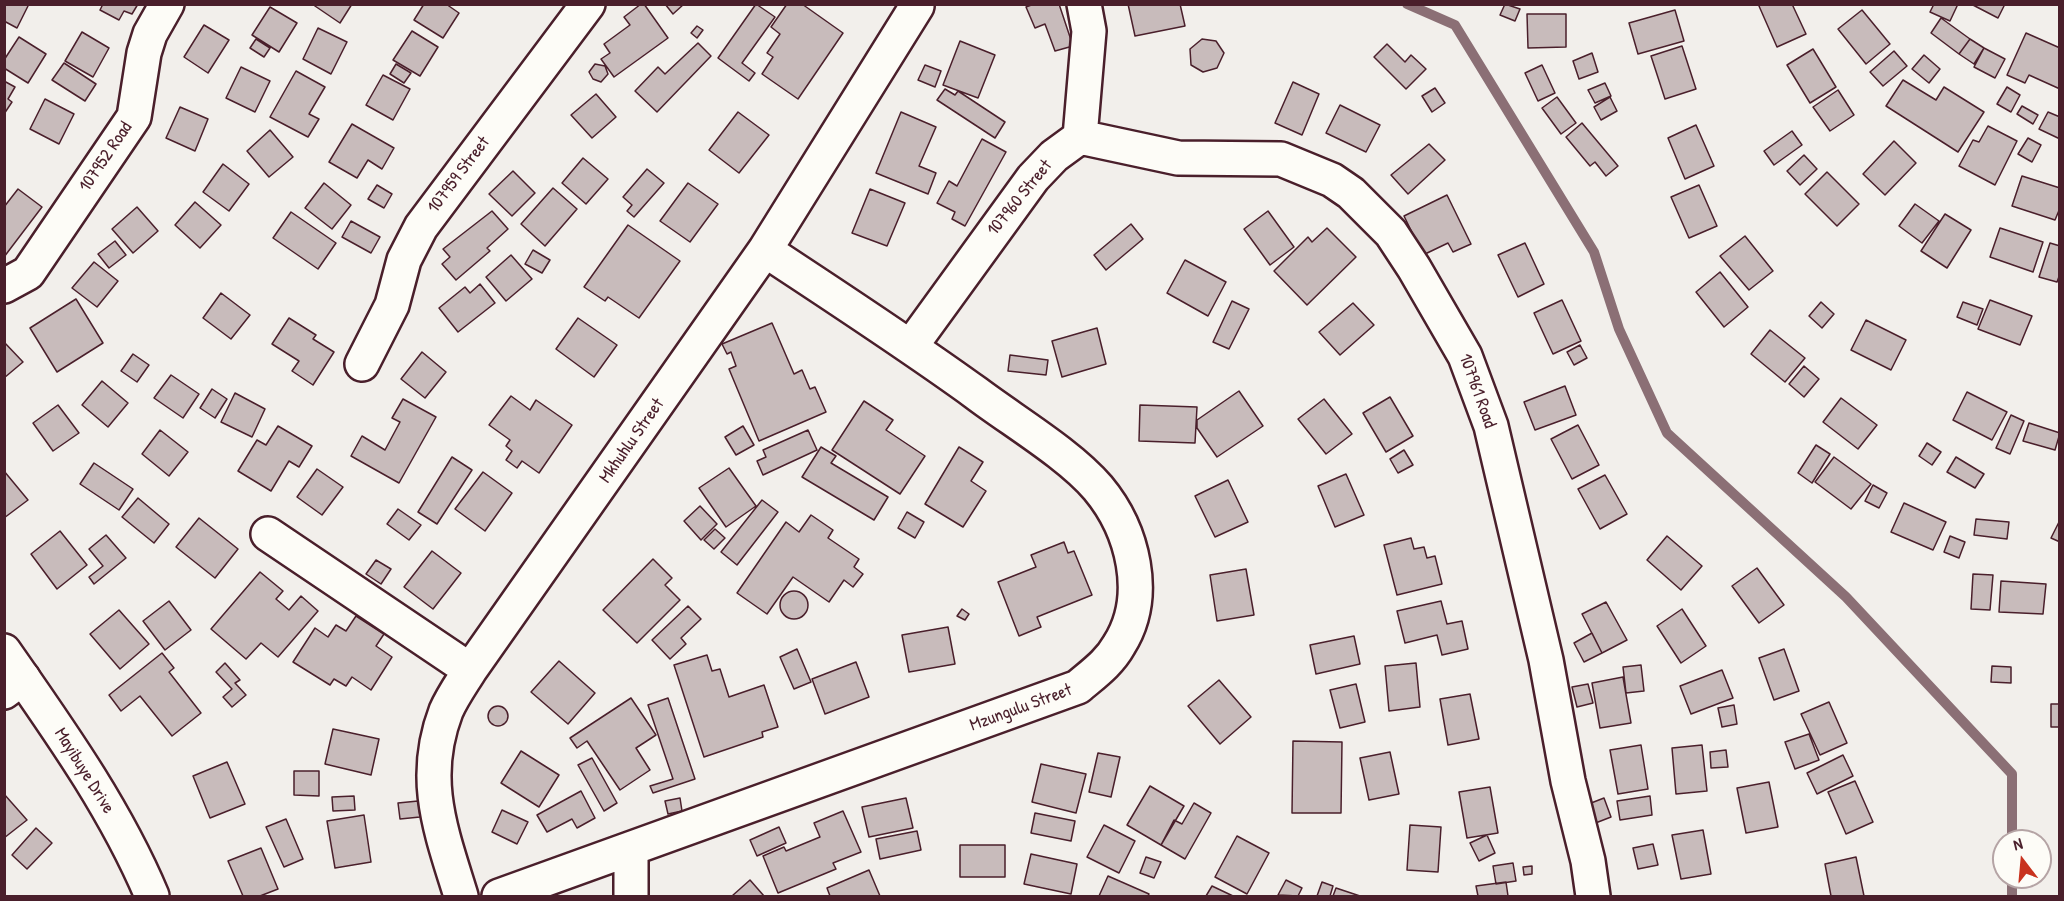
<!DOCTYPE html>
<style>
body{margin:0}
#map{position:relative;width:2064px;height:901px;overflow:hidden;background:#f2efeb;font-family:"Patrick Hand",sans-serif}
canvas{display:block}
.frame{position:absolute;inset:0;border:6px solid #4a1f2b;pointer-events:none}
.north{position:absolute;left:1992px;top:829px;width:60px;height:60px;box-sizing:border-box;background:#fdfcf7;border:2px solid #b5a4a5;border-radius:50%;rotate:344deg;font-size:16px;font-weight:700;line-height:24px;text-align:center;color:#4a1f2b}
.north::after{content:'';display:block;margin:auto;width:21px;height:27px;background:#c8321e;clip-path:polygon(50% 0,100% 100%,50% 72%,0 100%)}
</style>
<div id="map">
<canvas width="2064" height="901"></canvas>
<div class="frame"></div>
<div class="north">N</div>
</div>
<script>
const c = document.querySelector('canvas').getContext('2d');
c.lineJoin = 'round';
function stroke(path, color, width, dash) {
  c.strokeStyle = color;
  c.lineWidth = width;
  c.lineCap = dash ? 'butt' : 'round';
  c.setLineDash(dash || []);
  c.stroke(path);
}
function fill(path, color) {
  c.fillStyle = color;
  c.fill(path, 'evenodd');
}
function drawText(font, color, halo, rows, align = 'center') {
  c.font = font + ' "Patrick Hand",sans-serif';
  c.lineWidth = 4.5;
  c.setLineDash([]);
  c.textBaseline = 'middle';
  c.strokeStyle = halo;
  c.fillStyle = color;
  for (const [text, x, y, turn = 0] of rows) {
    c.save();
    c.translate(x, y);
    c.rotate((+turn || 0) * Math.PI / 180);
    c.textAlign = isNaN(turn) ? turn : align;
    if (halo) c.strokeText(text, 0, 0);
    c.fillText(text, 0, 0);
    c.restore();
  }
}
const stream = new Path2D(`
 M1407,4L1455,25L1594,252L1619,329L1667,433L1846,597L2012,774V841
 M2012,896V877`);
const building = new Path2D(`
 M4,4H29L17,28L4,21Z
 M103,4H138L132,14L124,11L119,20L100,10Z
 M312,4H352L340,23Z
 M424,4H446L459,13L443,38L414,20Z
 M641,4H644L668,38L614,77L601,59L610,53L604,44L630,25L624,17Z
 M665,4H684L673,14Z
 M756,4L775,17L742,63L755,73L749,81L718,58Z
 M787,4H802L843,33L798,99L762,74L773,57L767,53L780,34L771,27Z
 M1034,4H1059L1073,46L1055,51L1045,24L1035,28L1026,7Z
 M1128,4H1180L1185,26L1135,36Z
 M1505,4L1520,9L1515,21L1500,15Z
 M1762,4H1792L1806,34L1777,47L1759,6Z
 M1934,4H1958L1950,21L1930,12Z
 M1971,4H2005L1998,18Z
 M270,7L297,23L279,52L252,35Z
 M1675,10L1684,41L1638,54L1629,23Z
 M1862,10L1890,44L1866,64L1838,29Z
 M1527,14H1566V47L1528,48Z
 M1941,18L1970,39L1959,54L1931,33Z
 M204,25L229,40L208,73L184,57Z
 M697,26L703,30L697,38L691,33Z
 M318,28L347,42L331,74L303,59Z
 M412,31L438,47L420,76L393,60Z
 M82,32L109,48L93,77L65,61Z
 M2026,33L2060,48V89L2029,75L2025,83L2007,75Z
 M19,37L46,54L28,83L4,68V60Z
 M256,39L270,48L264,57L250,48Z
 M1202,39L1216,41L1224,53L1217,68L1203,72L1191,65L1190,49Z
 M1970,39L1984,48L1974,64L1959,54Z
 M960,41L995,55L978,98L943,85Z
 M698,43L711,56L657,112L635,91L658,67L665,74Z
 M1387,44L1405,62L1411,55L1426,69L1406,89L1374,57Z
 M1682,46L1696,89L1665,99L1651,56Z
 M1984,48L2005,59L1995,78L1974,67Z
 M1813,49L1836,87L1810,103L1787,65Z
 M1894,51L1907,66L1883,86L1870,72Z
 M1592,53L1598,72L1579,79L1573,61Z
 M1924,55L1940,69L1929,83L1912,69Z
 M64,63L96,84L85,101L52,80Z
 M396,64L411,73L404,83L390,74Z
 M595,64L605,66L608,74L601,82L593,79L589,72Z
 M925,65L941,71L935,87L918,80Z
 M1542,65L1555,93L1538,101L1525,73Z
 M241,67L270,81L255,112L226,98Z
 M296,71L325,87L309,114L319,119L308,137L270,117Z
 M383,75L410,89L393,120L366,105Z
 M1903,80L1936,100L1944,87L1984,112L1958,152L1886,106Z
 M4,81L15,87L8,99L12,102L4,114Z
 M1293,82L1319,94L1302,135L1275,123Z
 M1605,83L1611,96L1595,103L1588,90Z
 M2007,87L2020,95L2011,112L1997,104Z
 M1435,88L1445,103L1432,112L1422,96Z
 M945,89L955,95L958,91L1005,122L995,138L937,100Z
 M1838,90L1854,115L1830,131L1813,107Z
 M596,94L616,117L592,138L571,115Z
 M1557,97L1576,123L1561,134L1542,108Z
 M1610,97L1617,111L1601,120L1594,107Z
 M45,99L74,114L59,144L30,129Z
 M1340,105L1380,125L1366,152L1326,133Z
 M2022,106L2038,115L2033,124L2017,114Z
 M180,107L208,119L195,151L166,138Z
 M738,112L769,135L739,173L709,150Z
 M901,112L936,127L919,166L936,173L928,194L876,173Z
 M2048,112L2060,117V139L2039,129Z
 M1582,123L1618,166L1606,176L1595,162L1590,166L1566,137Z
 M352,124L394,148L382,169L368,160L357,178L329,162Z
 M1696,125L1714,166L1685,179L1668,138Z
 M1988,126L2017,141L1995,185L1959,166L1973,140L1979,142Z
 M270,130L293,157L269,177L247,151Z
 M1792,131L1802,145L1774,165L1764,151Z
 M2028,138L2041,145L2032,162L2018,154Z
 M982,139L1006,152L965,226L952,219L955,212L937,203L949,181L957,186Z
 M1894,141L1916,163L1885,195L1863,174Z
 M1429,144L1445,160L1408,194L1391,175Z
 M1804,155L1817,169L1800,185L1787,171Z
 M583,158L608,179L586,204L562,183Z
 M223,164L249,184L229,211L203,192Z
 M647,169L664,183L634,217L627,211L632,205L623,197Z
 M513,171L535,193L512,216L489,194Z
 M1827,172L1859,204L1837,226L1805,194Z
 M2022,176L2060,188V208L2055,220L2012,206Z
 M324,183L351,205L332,229L305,208Z
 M688,183L718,204L690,242L660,221Z
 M377,185L392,194L384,208L368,199Z
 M1699,185L1717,226L1689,238L1671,197Z
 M553,188L577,209L545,246L521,224Z
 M18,189L42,207L4,257V207Z
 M870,189L905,203L887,246L852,233Z
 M1447,195L1471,244L1453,252L1448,243L1423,255L1404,216Z
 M195,202L221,225L200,248L175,225Z
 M1915,204L1939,221L1922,243L1899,226Z
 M137,207L158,231L133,253L112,229Z
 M492,211L508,229L487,248L490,251L456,280L442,264L450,257L443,249Z
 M1268,211L1294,247L1270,265L1244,229Z
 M291,212L336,243L318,269L273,238Z
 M1945,214L1971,230L1947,268L1921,251Z
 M351,221L380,237L371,253L342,237Z
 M1131,224L1143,239L1106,270L1094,255Z
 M628,225L680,261L639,318L608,297L605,301L584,287Z
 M1327,228L1356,257L1307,305L1274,271L1308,237L1312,242Z
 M2000,228L2043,242L2033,272L1990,257Z
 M1745,236L1773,271L1749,290L1720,256Z
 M115,241L126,255L109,268L98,254Z
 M1525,243L1544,284L1518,297L1498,255Z
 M2050,243L2060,246V274L2057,282L2039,277Z
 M533,250L550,260L542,273L525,264Z
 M511,255L532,279L506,301L486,277Z
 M1185,260L1226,282L1208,316L1167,293Z
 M94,262L118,281L97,307L72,288Z
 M1720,272L1748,307L1724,327L1696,292Z
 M480,284L495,303L458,332L439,308L465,287L470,293Z
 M221,293L250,315L231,339L203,318Z
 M76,299L103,343L57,372L30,328Z
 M1562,300L1581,341L1553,354L1534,313Z
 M1990,300L2032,316L2020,345L1978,329Z
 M1232,301L1249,309L1229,349L1213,342Z
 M1821,302L1834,314L1822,328L1809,316Z
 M1963,302L1983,309L1977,325L1957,317Z
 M1353,303L1374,325L1340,355L1319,332Z
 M289,318L316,335L313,339L334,352L313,385L292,371L299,361L272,344Z
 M578,318L617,345L594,377L556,349Z
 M1866,320L1906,340L1891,370L1851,350Z
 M772,323L794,374L802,370L810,389L815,387L826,412L759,441L729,369L736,366L731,352L727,354L722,344Z
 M1097,328L1106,364L1062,377L1052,341Z
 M1770,330L1805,358L1785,382L1751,354Z
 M4,342L23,362L4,378Z
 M1580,345L1587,358L1574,365L1567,352Z
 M422,352L446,372L425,398L401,379Z
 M133,354L149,365L137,382L121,371Z
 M1010,355L1048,360L1046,375L1008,371Z
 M1804,366L1819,379L1804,397L1789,384Z
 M171,375L199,394L183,418L154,398Z
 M102,381L128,403L108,427L82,405Z
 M1565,386L1576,415L1535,430L1524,402Z
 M212,389L227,399L215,418L200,408Z
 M1239,391L1263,426L1217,457L1197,428V420Z
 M1967,392L2007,412L1992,440L1953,420Z
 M235,393L265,409L252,437L221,422Z
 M511,396L530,410L536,400L572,425L539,473L522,461L517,468L506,460L512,451L506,446L510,440L489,425Z
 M1390,397L1413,436L1386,452L1363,413Z
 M1841,398L1877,425L1858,449L1823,422Z
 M403,399L436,417L399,483L351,456L362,436L385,450L400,422L392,418Z
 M1324,399L1352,434L1326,454L1298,419Z
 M864,401L893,420L886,430L925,456L900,494L832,450Z
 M58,405L79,433L53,451L33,423Z
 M1140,405L1197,407L1195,443L1139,441Z
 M2011,415L2024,421L2010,454L1996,448Z
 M2029,423L2060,433L2055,450L2023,441Z
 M1578,425L1599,465L1572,479L1551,439Z
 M278,426L312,446L299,467L289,461L271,491L238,471L257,440L266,445Z
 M743,426L754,445L736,455L725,437Z
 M160,430L188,452L169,476L142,454Z
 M808,430L817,450L763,475L757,461L766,457L763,450Z
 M1927,443L1941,452L1932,465L1919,456Z
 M1816,445L1830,454L1812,483L1798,473Z
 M821,447L836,456L831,463L888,497L874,520L802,477Z
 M959,447L983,462L971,481L986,491L963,527L925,504Z
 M1404,450L1413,465L1398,473L1390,459Z
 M452,457L472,470L437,524L418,512Z
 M1834,457L1871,484L1851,509L1815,482Z
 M1956,457L1984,474L1975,488L1947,472Z
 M94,463L133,489L119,510L80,484Z
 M729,468L756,506L726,527L699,488Z
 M317,469L343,487L322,515L297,497Z
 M4,471L28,500L4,518Z
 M483,472L512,493L485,531L455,509Z
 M1346,474L1364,515L1335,527L1318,486Z
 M1605,475L1627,514L1600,529L1578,489Z
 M1228,480L1248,522L1215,537L1195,496Z
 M1873,485L1887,493L1879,508L1865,501Z
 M138,498L169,524L154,543L122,517Z
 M762,500L778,512L737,565L721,552Z
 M1904,503L1946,522L1933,550L1891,532Z
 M700,506L717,524L701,540L684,521Z
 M398,509L421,525L409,540L387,524Z
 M907,512L924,522L915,538L898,528Z
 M811,515L833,530L828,538L859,559L854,567L863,574L853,587L844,580L829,602L793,577L767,614L737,593L786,522L799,532Z
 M199,518L238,549L215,578L176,547Z
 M1976,519L2009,522L2007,539L1974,535Z
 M2060,520V542L2051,538Z
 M715,529L725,538L714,549L704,540Z
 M60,531L87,565L57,589L31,554Z
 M106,535L126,558L94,584L89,577L103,566L89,549Z
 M1667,536L1702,566L1681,590L1647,560Z
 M1950,536L1965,542L1959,558L1944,552Z
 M1411,538L1414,549L1424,547L1427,558L1435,556L1442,584L1397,595L1384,545Z
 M1064,542L1068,553L1074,551L1092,595L1037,617L1041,627L1019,636L998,582L1036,567L1031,555Z
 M432,551L461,573L433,609L404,587Z
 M653,559L672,578L665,585L680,600L637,643L603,610Z
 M376,560L391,569L381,584L366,574Z
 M1757,568L1784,605L1759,623L1732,586Z
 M1246,569L1254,615L1217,621L1210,575Z
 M260,572L283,591L276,599L289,610L301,596L318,611L278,657L261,643L246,659L211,629Z
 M1973,574L1993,575L1990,610L1971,609Z
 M2001,581L2046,584L2043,614L1999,612Z
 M780 605a14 14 0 1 1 28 0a14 14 0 1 1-28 0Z
 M169,601L191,630L165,650L143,621Z
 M1441,601L1447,624L1462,621L1468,649L1442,655L1437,635L1405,643L1397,611Z
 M1606,602L1627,640L1602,653L1582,614Z
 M688,606L701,619L681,638L686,644L670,659L652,640Z
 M962,609L969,614L965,620L957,616Z
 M1682,609L1706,646L1681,663L1657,626Z
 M119,610L149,644L120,669L90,634Z
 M356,616L384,634L376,646L392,657L371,690L352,677L346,686L334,679L330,685L293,662L315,628L328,637L336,625L346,631Z
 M948,627L955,664L909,672L902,635Z
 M1592,633L1602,653L1584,662L1574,643Z
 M1354,636L1360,664L1316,674L1310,645Z
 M797,649L811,682L794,689L780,657Z
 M1784,649L1799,691L1774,700L1759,658Z
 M162,653L174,668L169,672L201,713L172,736L140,696L121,711L109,695Z
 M707,655L712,671L720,669L729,697L764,685L778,727L762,732L763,737L704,757L674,665Z
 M559,661L595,693L568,724L531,692Z
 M856,662L869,697L825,714L812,679Z
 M225,663L240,680L235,683L246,695L232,707L223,697L232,689L216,672Z
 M1416,663L1420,707L1389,711L1385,666Z
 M1641,665L1644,691L1626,693L1623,667Z
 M1992,666L2011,667V683L1991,682Z
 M1722,670L1733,698L1691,714L1680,686Z
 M1623,677L1631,723L1600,728L1592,683Z
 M1219,680L1251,717L1220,744L1188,706Z
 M1356,684L1365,722L1340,728L1330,690Z
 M1588,684L1593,703L1577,707L1572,687Z
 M1470,694L1479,739L1448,745L1440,699Z
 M631,698L656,735L636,748L650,770L620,790L587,741L577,748L570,738Z
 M668,698L695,779L653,793L650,786L673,779L648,705Z
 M1829,702L1847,743L1820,755L1801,714Z
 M2051,704H2060V727H2051Z
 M1734,705L1737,724L1722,727L1718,708Z
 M488 716a10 10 0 1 1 20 0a10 10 0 1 1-20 0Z
 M333,729L379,739L371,775L325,764Z
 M1809,734L1819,760L1795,769L1785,742Z
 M1293,741L1342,742L1341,813H1292Z
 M1641,745L1648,789L1618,794L1610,750Z
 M1702,745L1707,791L1676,794L1672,748Z
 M1726,750L1728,767L1711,768L1710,752Z
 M521,751L559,775L539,807L501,783Z
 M1390,752L1399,794L1369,800L1360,758Z
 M1098,753L1120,757L1111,797L1089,792Z
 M1843,755L1853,776L1817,794L1807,773Z
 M592,758L617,803L604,811L578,765Z
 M227,762L245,804L210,818L193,776Z
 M1041,764L1086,774L1076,813L1032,802Z
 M294,771H319V796L294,795Z
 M1855,781L1873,822L1846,834L1828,792Z
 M1769,782L1778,827L1746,833L1737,788Z
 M1150,786L1184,806L1161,845L1127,825Z
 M1490,787L1498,833L1467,838L1459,792Z
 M581,791L595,818L577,828L572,819L547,832L537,815Z
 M4,794L27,820L4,838Z
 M354,796L355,810L333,811L332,797Z
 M1650,796L1652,815L1620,820L1617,801Z
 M680,798L682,811L668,814L665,801Z
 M906,798L913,828L869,837L862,807Z
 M1604,798L1611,817L1593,824L1586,805Z
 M418,801L420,817L400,819L398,803Z
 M1194,803L1211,813L1185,859L1161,845L1174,820L1182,824Z
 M502,810L528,822L517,844L492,832Z
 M843,811L861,852L833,863L836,869L778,893L763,856L784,847L786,851L820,837L814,823Z
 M1035,813L1075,821L1071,841L1031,833Z
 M364,815L371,862L335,868L327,821Z
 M286,819L303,859L284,867L266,827Z
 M1104,825L1135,841L1119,873L1087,857Z
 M1410,825L1441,827L1438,872L1407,870Z
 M779,827L786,843L757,856L750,840Z
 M36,828L52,843L27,869L12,855Z
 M1703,830L1711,874L1681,879L1672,835Z
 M917,831L921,850L880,859L876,839Z
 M1487,835L1495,853L1479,861L1470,843Z
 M1237,836L1269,853L1247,894L1215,877Z
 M1653,844L1658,865L1638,869L1633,848Z
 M960,845H1005V877H960Z
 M261,848L278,889L260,896H243L228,861Z
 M1031,854L1077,864L1071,894L1024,884Z
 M1146,857L1161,862L1154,878L1140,873Z
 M1856,857L1864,896H1831L1825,864Z
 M1513,863L1516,881L1496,884L1493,866Z
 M1532,866V874L1524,875L1523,867Z
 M869,870L880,896H830L827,888Z
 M1108,876L1149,894L1148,896H1099Z
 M750,880L764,896H732Z
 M1286,880L1302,888L1298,896L1278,895Z
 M1322,882L1333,886L1330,896H1317Z
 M1506,882L1508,896H1478L1476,886Z
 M1212,886L1233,896H1206Z
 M1336,888L1360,896H1333Z`);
const minor = new Path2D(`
 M1080,137L1178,158L1281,159L1332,180L1351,193L1391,233L1414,268L1465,356L1491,426L1546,660L1568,781L1588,861L1593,896
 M4,286L28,273L134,117L144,53L150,34L167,4
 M911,346L1033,178L1054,156L1080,137L1089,31L1084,4
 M362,364L392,305L404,260L421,227L588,4
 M268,534L470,670
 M4,692L23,678
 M461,896C441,831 420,779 446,711C452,697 462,683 470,670L765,250L917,6
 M499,896L1078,687C1093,674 1109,663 1119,645C1150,596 1133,530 1098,488C1069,454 1013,421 976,393C907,343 836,297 765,250
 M631,896V849`);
const tertiary = new Path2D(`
 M4,651C59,730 115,808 152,896`);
const streetNames = [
 ["107952 Road",106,157,-56],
 ["107959 Street",459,175,-53],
 ["107960 Street",1020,198,-51],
 ["107961 Road",1477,391,70],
 ["Mkhuhlu Street",632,441,-55],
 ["Mzungulu Street",1021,708,-20],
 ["Mayibuye Drive",84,771,58]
];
stroke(stream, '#8b6f75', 10);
fill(building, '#c8bbbb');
stroke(building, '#4a1f2b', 1.5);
stroke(minor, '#4a1f2b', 38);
stroke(tertiary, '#4a1f2b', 38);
stroke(minor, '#fdfcf7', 33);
stroke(tertiary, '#fdfcf7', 33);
drawText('18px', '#4a1f2b', '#fdfcf7', streetNames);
</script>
